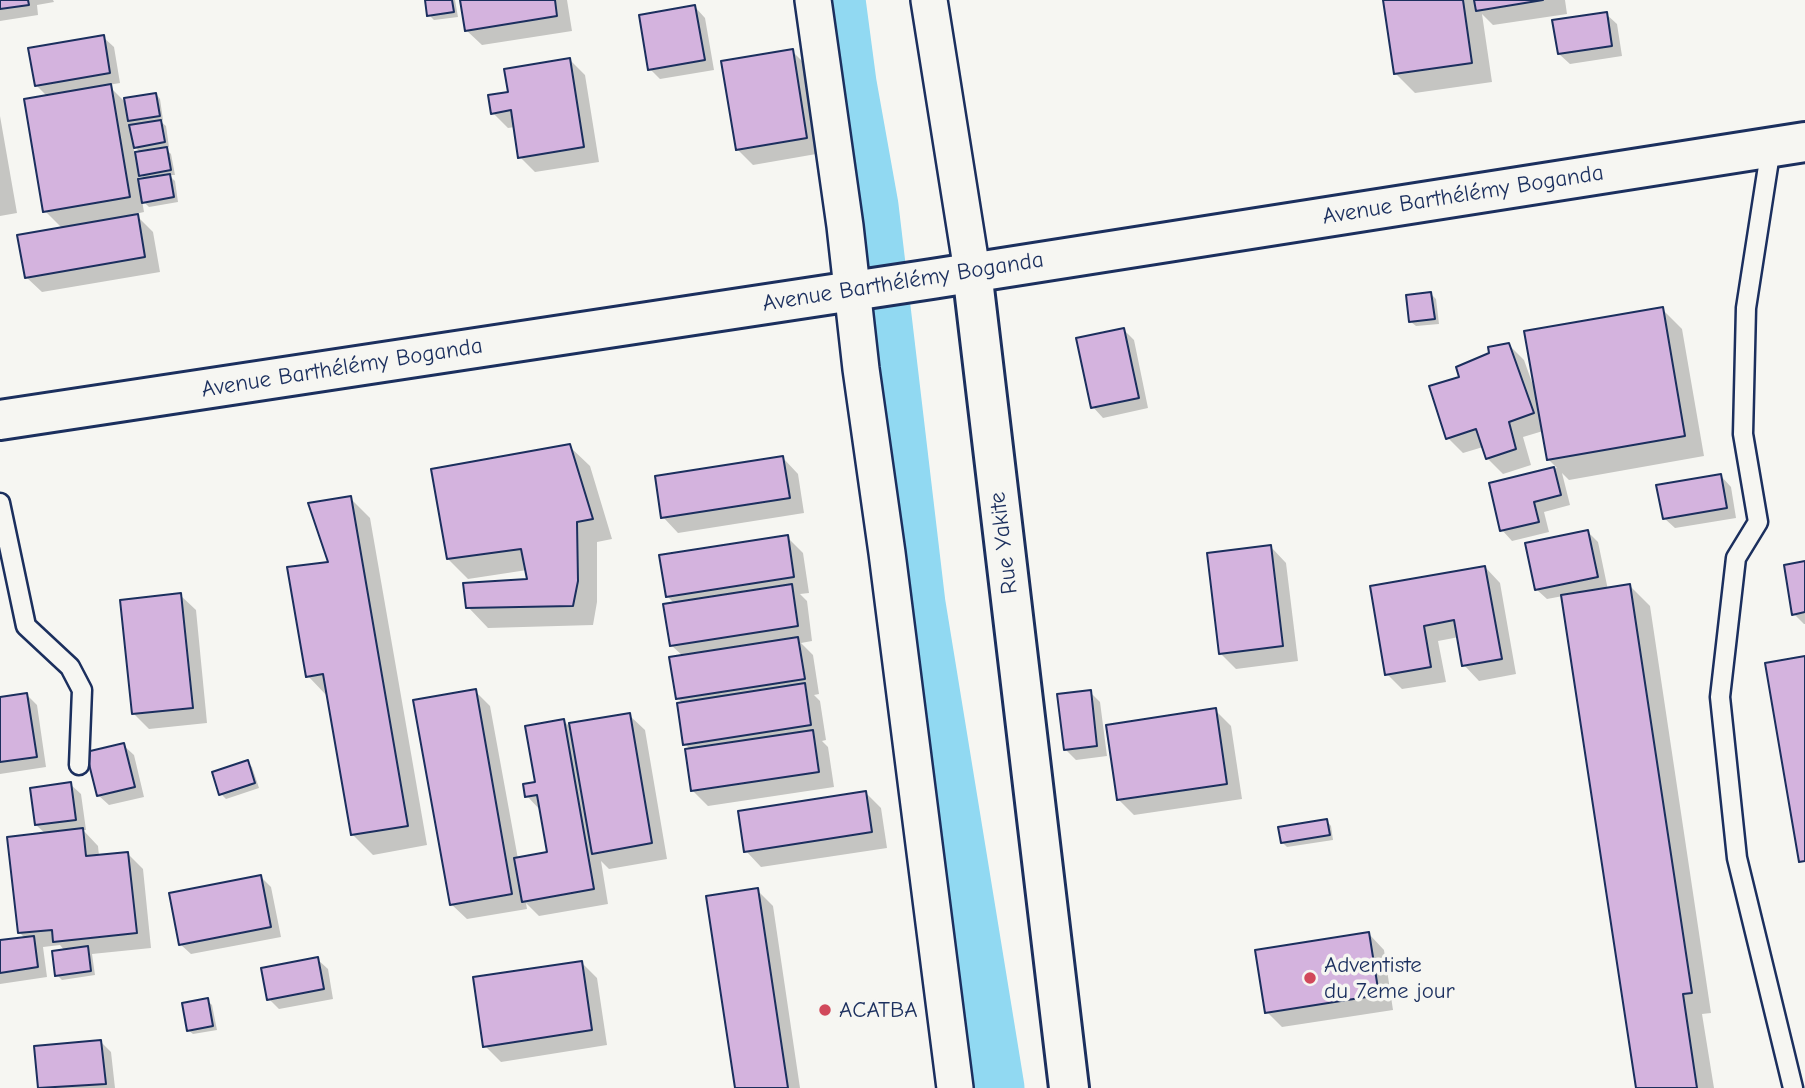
<!DOCTYPE html>
<meta charset="utf-8">
<style>
body{margin:0}
canvas{display:block;background:#f6f6f2}
</style>
<canvas width="1805" height="1088"></canvas>
<script>
const c = document.querySelector('canvas').getContext('2d');
c.lineJoin = 'round';
function fill(path, color) {
  c.fillStyle = color;
  c.fill(path, 'evenodd');
}
function stroke(path, color, width, dash) {
  c.strokeStyle = color;
  c.lineWidth = width;
  c.lineCap = dash ? 'butt' : 'round';
  c.setLineDash(dash || []);
  c.stroke(path);
}
function drawText(font, color, halo, rows, align = 'center') {
  c.font = font + ' "Comic Neue",sans-serif';
  c.lineWidth = 7;
  c.setLineDash([]);
  c.textBaseline = 'middle';
  c.strokeStyle = halo;
  c.fillStyle = color;
  for (const [text, x, y, turn = 0] of rows) {
    c.save();
    c.translate(x, y);
    c.rotate((+turn || 0) * Math.PI / 180);
    c.textAlign = isNaN(turn) ? turn : align;
    if (halo) c.strokeText(text, 0, 0);
    c.fillText(text, 0, 0);
    c.restore();
  }
}
const shadow = new Path2D(`
 M0,0H53L54,2L37,5L38,15L0,21Z
 M427,0H455L458,17L434,20L429,15Z
 M461,0H567L572,31L482,45L466,30Z
 M1385,0H1565L1567,14L1493,25L1482,14L1492,82L1415,93L1395,73Z
 M695,7L705,18L714,70L660,79L650,69Z
 M1606,14L1617,24L1622,56L1570,64L1559,54Z
 M103,37L114,47L120,83L108,85L127,104L156,94L160,99L163,120L160,121L166,126L169,147L165,148L171,154L175,175H169L175,181L178,202L149,207L142,200L144,212L135,214L153,232L160,272L42,292L26,277L63,229L45,211L48,97L36,85ZM133,145L141,153L135,154ZM138,172L146,180L139,181Z
 M792,51L808,67L822,153L753,165L737,149Z
 M570,60L585,75L599,162L535,172L520,157L515,127L508,128L493,113L510,93Z
 M0,116L17,213L0,216Z
 M1431,294L1436,299L1439,324L1416,326L1411,322Z
 M1662,309L1682,329L1704,456L1569,480L1562,473L1570,505L1544,512L1549,532L1512,541L1502,530L1491,484L1557,468L1549,460L1543,431L1523,437L1531,465L1503,474L1487,458L1483,447L1463,453L1448,438L1461,378L1509,345L1524,360L1534,388L1536,387Z
 M1123,329L1134,340L1148,408L1103,418L1093,407Z
 M569,446L590,466L612,539L597,542V602L593,625L488,628L468,607L529,581L527,570L468,579L448,559Z
 M783,458L798,474L804,513L678,533L663,517Z
 M1721,476L1731,487L1736,518L1675,528L1664,518Z
 M350,498L370,518L427,845L373,855L353,835L328,697L308,676L331,563Z
 M1588,532L1598,542L1608,590L1630,586L1650,606L1711,1013L1702,1014L1714,1088H1637L1563,596L1547,599L1536,589Z
 M787,537L803,553L809,593L800,594L807,601L812,641L801,643L813,655L819,694L814,695L820,701L826,740L822,741L828,747L834,787L708,806L693,791L691,750L685,744L683,704L678,698L684,657L671,645L675,604L668,597Z
 M1271,547L1286,563L1298,661L1236,669L1220,653Z
 M1805,563V624H1804L1794,614Z
 M1485,567L1500,583L1516,674L1479,681L1464,665L1459,637L1438,641L1446,682L1402,689L1387,674L1372,587Z
 M180,595L196,610L207,723L149,729L133,713Z
 M475,691L490,706L518,859L549,853L542,812L527,796L537,784L564,721L572,729L629,715L645,730L667,859L609,869L601,861L608,904L539,916L526,903L527,909L467,919L451,904Z
 M1090,692L1100,702L1107,756L1076,760L1065,749Z
 M27,695L37,705L46,767L0,774V699Z
 M1215,710L1231,726L1242,799L1134,815L1119,800Z
 M123,745L134,755L144,797L109,805L98,795Z
 M247,762L252,767L259,788L226,799L221,794Z
 M70,784L81,794L86,830H83L98,846L99,856L127,853L143,869L151,948L92,954L95,975L62,980L57,975L65,951L60,945L43,947L47,977L0,984V942L25,938L19,932L46,834L36,825Z
 M866,793L881,808L887,848L761,867L746,851Z
 M1327,821L1331,826L1333,840L1287,847L1282,842Z
 M261,877L271,887L281,937L191,954L180,944Z
 M757,890L773,906L800,1088H737Z
 M1369,934L1384,950L1393,1010L1282,1027L1267,1012Z
 M317,959L328,969L333,999L279,1009L269,999Z
 M582,963L597,978L607,1045L501,1062L485,1046Z
 M207,1000L212,1005L217,1030L193,1034L188,1030Z
 M101,1042L111,1052L115,1088H40L36,1048Z`);
const river = new Path2D(`
 M835,0L846,83L868,206L915,604L994,1088`);
const building = new Path2D(`
 M0,0H28L29,5L0,9Z
 M425,0H452L454,12L427,16Z
 M460,0H555L557,16L465,31Z
 M1383,0H1463L1472,63L1394,74Z
 M1474,0H1543L1476,11Z
 M695,5L705,60L648,70L639,15Z
 M1607,12L1612,46L1558,54L1552,20Z
 M104,35L110,73L35,86L28,48Z
 M793,49L807,138L736,150L721,61Z
 M570,58L584,147L518,158L511,110L491,114L488,95L508,92L504,69Z
 M111,84L130,197L43,212L24,99Z
 M156,93L160,116L128,121L124,98Z
 M161,120L165,142L134,148L129,125Z
 M167,147L171,170L139,176L135,152Z
 M170,174L174,197L142,203L138,179Z
 M138,214L145,257L25,278L17,235Z
 M1431,292L1435,319L1409,322L1406,295Z
 M1663,307L1685,436L1547,460L1524,331Z
 M1124,328L1139,398L1091,408L1076,338Z
 M1509,343L1534,413L1509,422L1516,449L1486,459L1476,429L1446,439L1429,386L1459,377L1456,367L1489,353L1488,347Z
 M570,444L593,519L577,522L578,581L573,606L466,608L463,583L527,579L521,549L447,559L431,469Z
 M783,456L790,498L661,518L655,476Z
 M1554,467L1561,495L1534,502L1539,522L1500,531L1489,483Z
 M1721,474L1727,508L1663,519L1656,485Z
 M351,496L408,826L351,835L323,674L306,677L287,567L328,562L308,503Z
 M1588,530L1598,577L1535,590L1525,543Z
 M788,535L794,577L666,597L659,555Z
 M1271,545L1283,646L1219,654L1207,553Z
 M1805,561V612L1792,615L1784,565Z
 M1485,566L1502,659L1462,666L1454,620L1424,626L1431,667L1385,675L1370,586Z
 M792,584L798,626L670,646L663,604Z
 M1630,584L1692,993L1683,994L1697,1088H1636L1561,595Z
 M181,593L193,708L132,714L120,600Z
 M798,637L805,679L676,699L669,657Z
 M1805,656V861L1799,862L1765,663Z
 M805,683L811,725L683,745L677,703Z
 M476,689L512,894L450,905L413,700Z
 M1091,690L1097,746L1064,750L1057,694Z
 M27,693L37,757L0,762V697Z
 M1216,708L1227,784L1117,800L1106,725Z
 M630,713L652,843L592,854L569,723Z
 M564,719L594,889L522,902L514,858L547,852L537,795L525,797L523,784L535,782L525,726Z
 M813,730L819,772L691,791L685,749Z
 M124,743L135,787L97,796L86,752Z
 M248,760L255,783L219,795L212,772Z
 M71,782L76,820L35,825L30,788Z
 M866,791L872,832L744,852L738,811Z
 M1327,819L1330,835L1281,843L1278,827Z
 M83,828L86,856L128,852L137,933L53,942L52,930L18,933L7,837Z
 M261,875L271,927L179,945L169,893Z
 M758,888L788,1088H735L706,896Z
 M1369,932L1379,995L1265,1013L1255,950Z
 M34,936L38,967L0,973V940Z
 M88,946L91,971L55,976L52,951Z
 M318,957L324,989L267,1000L261,968Z
 M582,961L592,1030L483,1047L473,977Z
 M208,998L213,1026L187,1031L182,1003Z
 M101,1040L106,1084L38,1088L34,1046Z`);
const lane = new Path2D(`
 M1771,147L1746,308L1743,434L1758,522L1736,558L1720,697L1737,858L1793,1088
 M0,503L26,626L70,667L82,690L79,765`);
const street = new Path2D(`
 M813,0L845,226L861,369L887,553L955,1088
 M929,0L972,271`);
const secondary = new Path2D(`
 M972,271L1069,1088`);
const primary = new Path2D(`
 M0,420L932,279L1805,142`);
const markers = [
 [1310,978,7,"#d1495b"],
 [825,1010,7,"#d1495b"]
];
const streetNames = [
 ["Avenue Barthélémy Boganda",1463,195,-9],
 ["Avenue Barthélémy Boganda",903,282,-9],
 ["Avenue Barthélémy Boganda",342,368,-9],
 ["Rue Yakite",1004,543,-97]
];
const poiNames = [
 ["Adventiste",1324,965],
 ["du 7eme jour",1324,991],
 ["ACATBA",839,1010]
];
fill(shadow, '#0003');
stroke(river, '#91d9f2', 61);
fill(building, '#d4b3de');
stroke(building, '#1b2f5e', 2);
stroke(lane, '#1b2f5e', 23);
stroke(street, '#1b2f5e', 40);
stroke(secondary, '#1b2f5e', 44);
stroke(primary, '#1b2f5e', 44);
stroke(lane, '#f6f6f2', 18);
stroke(street, '#f6f6f2', 35);
stroke(secondary, '#f6f6f2', 38);
stroke(primary, '#f6f6f2', 38);
for (const [x, y, r, color] of markers) {
  const dot = new Path2D();
  dot.arc(x, y, r, 0, 2 * Math.PI);
  c.fillStyle = color;
  c.fill(dot);
  stroke(dot, '#f6f6f2', 2.5);
}
drawText('23px', '#1b2f5e', '#f6f6f2', streetNames);
drawText('23px', '#1b2f5e', '#f6f6f2', poiNames, 'left');
</script>
